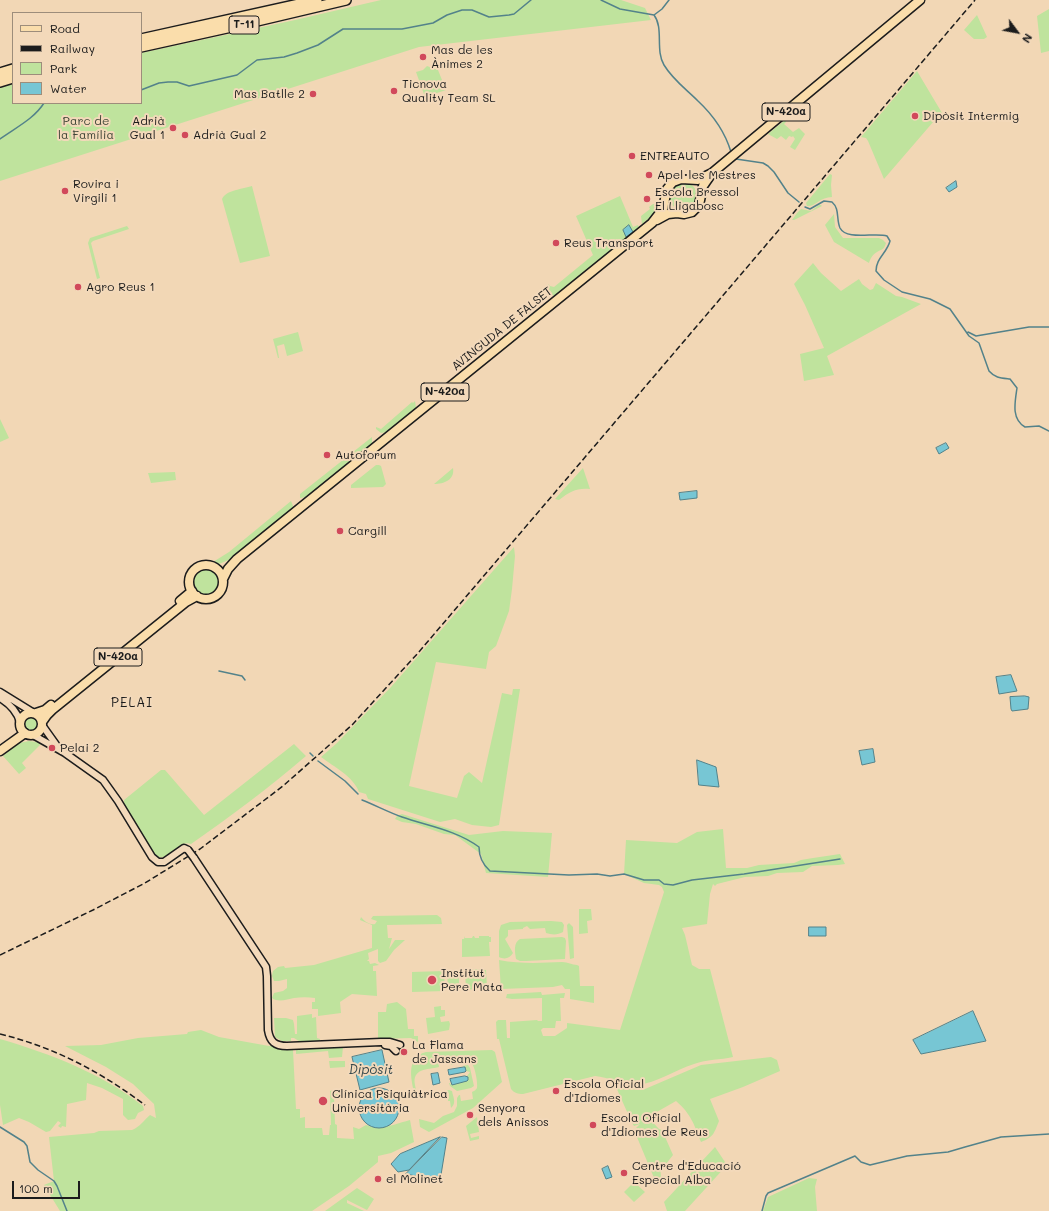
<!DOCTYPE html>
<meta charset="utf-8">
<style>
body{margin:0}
#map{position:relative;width:1049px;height:1211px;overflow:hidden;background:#f2d7b5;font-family:Mali,sans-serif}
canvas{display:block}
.legend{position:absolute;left:12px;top:12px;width:130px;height:92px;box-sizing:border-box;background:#f3d9ba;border:1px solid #9d8d7b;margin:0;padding:5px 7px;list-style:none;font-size:12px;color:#1c1c1c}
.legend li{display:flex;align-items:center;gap:8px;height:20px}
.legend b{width:20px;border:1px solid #9d8d7b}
.north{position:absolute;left:997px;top:12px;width:40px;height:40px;-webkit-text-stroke:3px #f3d9ba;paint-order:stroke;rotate:122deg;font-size:11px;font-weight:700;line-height:16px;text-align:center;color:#1c1c1c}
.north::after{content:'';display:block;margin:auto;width:14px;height:18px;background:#1c1c1c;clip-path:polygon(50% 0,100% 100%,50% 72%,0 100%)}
.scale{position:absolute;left:12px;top:1181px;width:68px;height:18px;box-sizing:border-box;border:2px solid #1c1c1c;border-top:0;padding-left:5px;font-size:12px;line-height:14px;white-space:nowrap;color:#1c1c1c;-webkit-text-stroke:3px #f3d9ba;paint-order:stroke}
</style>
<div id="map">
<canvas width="1049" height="1211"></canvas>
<ul class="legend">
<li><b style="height:5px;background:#faddab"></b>Road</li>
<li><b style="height:5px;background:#1c1c1c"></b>Railway</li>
<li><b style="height:11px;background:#bfe39d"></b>Park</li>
<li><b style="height:11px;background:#77c6d4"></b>Water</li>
</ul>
<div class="north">N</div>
<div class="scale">100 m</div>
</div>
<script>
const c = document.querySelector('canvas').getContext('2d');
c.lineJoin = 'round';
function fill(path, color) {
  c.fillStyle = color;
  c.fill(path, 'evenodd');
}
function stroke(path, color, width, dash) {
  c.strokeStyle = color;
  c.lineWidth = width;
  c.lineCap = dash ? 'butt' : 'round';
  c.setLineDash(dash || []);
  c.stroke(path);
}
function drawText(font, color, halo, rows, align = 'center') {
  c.font = font + ' Mali,sans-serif';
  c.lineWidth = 4;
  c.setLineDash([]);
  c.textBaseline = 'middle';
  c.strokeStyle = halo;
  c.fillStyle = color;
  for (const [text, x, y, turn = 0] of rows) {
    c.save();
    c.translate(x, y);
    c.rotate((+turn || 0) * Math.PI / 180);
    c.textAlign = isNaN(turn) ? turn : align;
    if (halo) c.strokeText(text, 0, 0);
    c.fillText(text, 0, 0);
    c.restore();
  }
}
const green = new Path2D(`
 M381,0H621L645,8L651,20L419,47L0,181V88L13,84V103H141V53L295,20Z
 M1049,9V51L1041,53L1037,16Z
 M977,15L987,37L984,39H974L964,30Z
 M427,66L438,70L446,90L425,97L416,72L423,70Z
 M917,71L945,118L943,119L940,114L884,179L868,141L866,138L861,137Z
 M785,120L786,122L784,124L793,132L799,128L805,134L795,150L790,147L795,139L793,136L792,137L789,136L786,140L781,136L777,139L768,134Z
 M662,172L667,173L674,178L667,184Z
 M830,174L832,175L831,185L832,197C820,197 815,207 807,206L806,203Z
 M669 196a14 14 0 1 1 28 0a14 14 0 1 1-28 0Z
 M252,186L270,256L240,263L222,199C226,190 243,189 252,186Z
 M620,196L633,227L638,225L639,228L554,296C549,294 549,289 548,284L550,286L554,287L593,255L576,216Z
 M659,201H661C661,211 650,217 642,224L641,216L650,209L649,207L653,204H654Z
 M819,205H821L822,206L794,220H792L797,213L801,209L811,211Z
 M834,214L835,227L843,238H879L883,240L886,243C884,250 882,249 877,252C873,254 870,259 869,263L834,242L825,225Z
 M127,226L129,229L93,241L91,243L100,278L97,279L88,243L90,238Z
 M813,263L821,273L841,291L859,279L862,284L870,290L873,289L876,283L896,296L902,297L921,304L827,356L834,375L804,381L800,354L824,348L805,305L794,284Z
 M298,332L303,351L287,356L284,344L277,346L279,358H278L273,339Z
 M415,401L416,408L387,432L381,433L376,429V427L381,429L412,402L413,403Z
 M0,419L9,438L0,442Z
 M372,437V445L307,497L300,498V494Z
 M376,465H379L381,466L386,484L383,487L351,488V485Z
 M453,468C455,480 444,484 434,484Z
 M583,468L590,489C576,488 571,491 559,500L555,499Z
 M175,472L176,480L151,483L148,473Z
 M291,501L293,506L291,511L231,559L219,564L213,562L229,552Z
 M514,547L515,556L512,589L509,611L496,646L489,652L486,669L436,662L409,786L457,798L464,776L469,772L482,783L502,693L512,695L513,689H520L499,825L491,827L472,825L455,819L440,822L368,799L366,794L359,792C353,776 334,767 321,757L337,743L391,687Z
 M193 582a14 14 0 1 1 28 0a14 14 0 1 1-28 0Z
 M25 724a7 7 0 1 1 14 0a7 7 0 1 1-14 0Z
 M29,741L37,742L41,744L22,763L26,768L19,774L3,756L19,743Z
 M294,744L306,756C269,788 231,816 191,844C177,839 171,863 154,856L124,805V800L161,770H165L204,815Z
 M402,814L469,835L503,831L552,833L548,877L486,873L481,854L455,835L444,834L416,824L402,822L395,819L397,816Z
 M723,829L726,868H747L759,865L794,863L801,860L813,858L840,854L845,864L838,865L812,866L803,872L777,873L768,876L745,877L717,884L715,886L713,884L710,894L707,924L682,928L685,935L692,965L699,969H710L733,1057C720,1060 707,1059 694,1064C675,1070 657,1083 637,1085C622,1086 609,1077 595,1076L523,1094C518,1094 514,1093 511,1089L499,1039H497L496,1022L498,1020H506L507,1038H510V1022L537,1020L538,1021H542V998L512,999L506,998L507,994L541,992L542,995L565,993L564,998H560L561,1021H556L555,1028H543L541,1030L543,1036H555L567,1028V1023L620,1030L664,892L662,887L659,885L644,883L624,874L626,840L677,843L697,832Z
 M579,909H591L592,920L587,921L588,933L579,934Z
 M437,915L441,918L442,924L387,925L388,938H392L389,949L395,940H405L394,950L386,961L380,963L378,961V949L368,953L369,959L367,961H369L370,964L375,963L379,965L373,966V971H376L377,996L352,994L340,1002L341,1013L318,1016V1009H312V1002H315V998C308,997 301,997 294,998C287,999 279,1003 272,998L274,993L283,991L287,988V979L279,981H274L272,976L273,971L278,967L284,966L285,968L314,965L372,948V925L360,920L361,917C365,922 370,925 375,924L377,921L371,919L373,916Z
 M551,921L562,922L564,925L563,932C558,935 552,935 546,933L545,928L530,929L527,926L523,928V929L508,930V936L505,939L513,953C510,958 505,960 499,957V931L501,925L510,922Z
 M569,923L573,927L574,958L570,959L567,925Z
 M465,936V938H472L473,936H474L475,938H479V936H489V937H491V942H489L490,956L462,957V939H464Z
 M562,937L565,938L566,941L565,959L526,961H520L516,959C515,952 513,943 520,939Z
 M499,960C520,964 540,963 562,962C568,962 572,965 577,965L579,966L580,986H594V1003L570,999V989H565L562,985L553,987L501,989Z
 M478,969L486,970L487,988L466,990L465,970Z
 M455,970H459V989H448L447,972L455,971Z
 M444,971L445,991L412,992V972Z
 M397,1002L406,1009L408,1029H414V1036H418V1042L411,1038L378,1039V1012H386L387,1004Z
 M441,1006V1010H445V1016L440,1017L441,1022L449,1021L450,1024L449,1030L428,1034L426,1018L435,1017L434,1007Z
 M312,1014V1018L316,1017L317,1038L320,1039V1042L302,1043L294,1038H291V1041H282L275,1037L274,1018H286L293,1020L294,1024L295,1034H297V1016Z
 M201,1030L219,1037L269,1046L276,1045L293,1050L296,1109H300V1118L305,1117V1128H322L323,1135H329L330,1125H331L330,1091L334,1090V1094H337L340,1091L345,1092L346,1096H334L335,1124L337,1125V1138L354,1139L353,1127L359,1129L366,1125C381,1131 395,1124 410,1120L414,1142L391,1153L378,1156V1162L349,1186L312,1211H60L44,1185L54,1181L49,1137L94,1133L99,1131L132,1130C140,1127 144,1120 150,1115L156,1118L154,1104L133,1084L106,1067L65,1046L101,1045L138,1038L187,1034L188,1032Z
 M0,1039C51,1054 101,1073 143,1106L144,1110L138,1113L135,1119L128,1120L123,1115V1099L102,1088L87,1083L86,1100L67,1104L66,1127L62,1126L61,1128L58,1126L61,1123L58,1121L50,1131L46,1132L29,1122L19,1118L3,1125L0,1105Z
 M343,1047L342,1057L329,1058L328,1051L296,1054V1050Z
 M492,1050L495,1052L502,1082L473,1108L429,1132L420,1127L419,1119L434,1123L443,1116L454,1112L457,1106V1098L459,1095H460L461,1101L473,1099L472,1092C474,1091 476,1090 477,1088C478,1084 475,1065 471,1063C466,1060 456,1064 451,1065L450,1057L438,1059L439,1067C427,1070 412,1068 415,1085C416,1090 417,1093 415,1097C412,1082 404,1058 426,1052Z
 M771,1057L777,1060L780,1071L743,1087L710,1099L719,1121C714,1133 714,1137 701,1142C694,1124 691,1114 676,1101L648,1117L659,1129L662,1130L673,1155L666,1164H660L661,1177L668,1176L657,1185L634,1130L640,1124L634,1126L632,1123L616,1087L638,1090L645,1089L701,1065Z
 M329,1061H345V1067L330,1068Z
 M468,1065L470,1068L474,1086L471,1088L457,1091L450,1086L449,1083H450L451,1085L468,1080L467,1076L470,1072L466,1071L465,1067L464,1068L463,1066Z
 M449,1090L452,1091C453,1097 457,1103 451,1108L450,1101H448V1099L449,1097V1093L443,1094L444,1098H442L441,1095L433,1096V1097L429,1098V1096L420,1098L423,1095Z
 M477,1117L479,1132L470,1134L471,1138L479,1136V1139L470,1141L466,1126Z
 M715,1147L727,1165L685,1211H667L664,1202Z
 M809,1178L817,1179L815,1187L817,1211H763L768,1197Z
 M634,1182L645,1192L634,1202L624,1192Z
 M357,1188L374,1199L367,1210L347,1200V1203L364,1211H325Z`);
const water = new Path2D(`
 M956,181L957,187L949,192L946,188Z
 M629,225L633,232L626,237L623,230Z
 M946,443L949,448L939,454L936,448Z
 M697,491V498L680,500L679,493Z
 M1011,675L1017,691L999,694L996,677Z
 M1025,696L1029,697L1028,709L1012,711L1011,709L1010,697Z
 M873,749L875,762L862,765L859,751Z
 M697,760L716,767L719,787L699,785Z
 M809,927H826V936H809Z
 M973,1011L986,1041L921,1054L913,1040Z
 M382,1050L389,1082L360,1090L352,1057Z
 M464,1067H465L466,1071L465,1072L449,1075L448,1070Z
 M438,1073L440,1083L433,1085L431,1074Z
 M465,1076L468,1077V1080L467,1081L452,1085L450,1079Z
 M359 1108a20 20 0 1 1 40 0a20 20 0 1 1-40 0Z
 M440,1137L409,1170L398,1172L391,1164L400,1154Z
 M442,1137L447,1138L440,1181L406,1174Z
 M608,1166L612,1177L606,1179L602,1169Z`);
const stream = new Path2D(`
 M601,0L620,9L654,15
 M654,15C664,28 655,50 664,65C673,80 686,89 698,101C713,115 725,132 731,152
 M654,15L662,9L669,0
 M141,90L159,83L168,82H177L189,86L237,75L257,60L284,57L297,53L318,45L343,29H402L433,23L447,15L462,10H472L489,17L509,15L514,14L531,0
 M0,139C15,128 34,119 44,103
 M736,159L763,163L768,166L774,172L788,193L799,202
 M805,207L810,209L824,201L832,202C840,209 836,219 840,228C847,241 875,232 887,236L890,241C887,253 876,258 876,271L884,280L902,292L930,299L950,309L969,336L979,343L989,371C995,378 1001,378 1010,379L1017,388C1015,402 1011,419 1025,427L1039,426L1049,431
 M968,332L976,336L1029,327H1049
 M219,671L242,676L245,680
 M310,753L313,756
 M318,761L345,781L358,794
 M362,800C375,805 388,812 402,817C428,826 456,830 479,847C479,857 482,864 490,871L569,875L597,874L610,876L624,874L644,880H659L664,884L673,885L692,880L744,874L840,859
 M0,1127L24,1142L27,1146L30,1162L38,1170L54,1181L57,1186L67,1211
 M762,1211L766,1196L768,1193L855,1156L861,1162L870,1165L907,1156L948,1152L965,1147L1001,1137L1049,1134`);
const minor = new Path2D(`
 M0,692L34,713
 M0,698C10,704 17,711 20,722
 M42,725L57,746
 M33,735L65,753L103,780L118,801L152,857L158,862H164L184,848L188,850
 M194,858L266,967L267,976L268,1030C270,1042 275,1046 287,1046L381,1042H390L400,1045
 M385,1045L391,1046L396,1051`);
const major = new Path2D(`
 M657,220L668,214L677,213L684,214L692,212L699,205L703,186L712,173L920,0
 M189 582a17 17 0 1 1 34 0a17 17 0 1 1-34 0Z
 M223,579L228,569L237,559L652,223L663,209L667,189L673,182L681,179L698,180L712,173
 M180,601L192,591
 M20 724a11 11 0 1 1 22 0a11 11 0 1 1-22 0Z
 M36,713L45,710L51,705
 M42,722L47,715L52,710L186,602L197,596
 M0,751L25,733`);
const highway = new Path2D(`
 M141,39L317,0
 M141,47L236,26L346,0
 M0,73L13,69
 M0,82L13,78`);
const rail = new Path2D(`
 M0,955L93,910L145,883L200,849L283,786L352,725L418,653L975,0
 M0,1034C54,1047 101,1072 145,1105`);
const minorBridge = new Path2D(`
 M188,850L194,858`);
const markers = [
 [423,57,4,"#d1495b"],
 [394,91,4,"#d1495b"],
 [313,94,4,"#d1495b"],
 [915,116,4,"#d1495b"],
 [173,128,4,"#d1495b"],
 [185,135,4,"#d1495b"],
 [632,156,4,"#d1495b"],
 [649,175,4,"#d1495b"],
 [65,191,4,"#d1495b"],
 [647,199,4,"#d1495b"],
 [556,243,4,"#d1495b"],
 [78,287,4,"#d1495b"],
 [327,455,4,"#d1495b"],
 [340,531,4,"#d1495b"],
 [52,748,4,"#d1495b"],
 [432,980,5,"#d1495b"],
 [404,1052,4,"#d1495b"],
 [556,1091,4,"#d1495b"],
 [323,1101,5,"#d1495b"],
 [470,1115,4,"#d1495b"],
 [593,1125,4,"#d1495b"],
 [624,1173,4,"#d1495b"],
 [378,1179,4,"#d1495b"]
];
const shields = [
 [244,25,30],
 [786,112,48],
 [445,392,48],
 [118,657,48]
];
const shieldNames = [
 ["T-11",244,25],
 ["N-420a",786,112],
 ["N-420a",445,392],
 ["N-420a",118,657]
];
const poiNames = [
 ["Mas de les",431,50],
 ["Ànimes 2",431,64],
 ["Ticnova",402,84],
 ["Quality Team SL",402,98],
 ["Mas Batlle 2",305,94,"right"],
 ["Dipòsit Intermig",923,116],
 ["Adrià",165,121,"right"],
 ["Gual 1",165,135,"right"],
 ["Adrià Gual 2",193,135],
 ["ENTREAUTO",640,156],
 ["Apel·les Mestres",657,175],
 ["Rovira i",73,184],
 ["Virgili 1",73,198],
 ["Escola Bressol",655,192],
 ["El Lligabosc",655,206],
 ["Reus Transport",564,243],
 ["Agro Reus 1",86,287],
 ["Autoforum",335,455],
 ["Cargill",348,531],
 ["Pelai 2",60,748],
 ["Institut",441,973],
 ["Pere Mata",441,987],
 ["La Flama",412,1045],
 ["de Jassans",412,1059],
 ["Escola Oficial",564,1084],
 ["d'Idiomes",564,1098],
 ["Clínica Psiquiàtrica",332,1094],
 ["Universitària",332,1108],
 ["Senyora",478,1108],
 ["dels Anissos",478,1122],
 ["Escola Oficial",601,1118],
 ["d'Idiomes de Reus",601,1132],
 ["Centre d'Educació",632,1166],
 ["Especial Alba",632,1180],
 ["el Molinet",386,1179]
];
const parkNames = [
 ["Parc de",86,121],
 ["la Família",86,135]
];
const streetNames = [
 ["AVINGUDA DE FALSET",502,329,-39]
];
const neighbourhoodNames = [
 ["PELAI",132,703]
];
const waterNames = [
 ["Dipòsit",371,1070]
];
fill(green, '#bfe39d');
fill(water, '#77c6d4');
stroke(water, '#53828a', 1);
stroke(stream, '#53828a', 1.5);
stroke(minor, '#1c1c1c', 9);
stroke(major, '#1c1c1c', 11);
stroke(highway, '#1c1c1c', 12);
stroke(minor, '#f3d9ba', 6);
stroke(major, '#faddab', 8);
stroke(highway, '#faddab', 9);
stroke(rail, '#1c1c1c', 1.5, [6, 3]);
stroke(minorBridge, '#1c1c1c', 9, []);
stroke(minorBridge, '#f3d9ba', 6);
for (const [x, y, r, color] of markers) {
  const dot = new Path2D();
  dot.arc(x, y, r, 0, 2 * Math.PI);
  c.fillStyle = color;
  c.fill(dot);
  stroke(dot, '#f3d9ba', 1.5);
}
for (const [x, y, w] of shields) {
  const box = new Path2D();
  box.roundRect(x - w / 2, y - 9, w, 18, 3);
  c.fillStyle = '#f3d9ba';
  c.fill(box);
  stroke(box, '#1c1c1c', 1);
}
drawText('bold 11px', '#1c1c1c', null, shieldNames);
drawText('12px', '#1c1c1c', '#f3d9ba', poiNames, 'left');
drawText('12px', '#3d4436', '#f3d9ba', parkNames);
drawText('12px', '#1c1c1c', '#f3d9ba', streetNames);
c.letterSpacing = '1px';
drawText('13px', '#1c1c1c', '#f3d9ba', neighbourhoodNames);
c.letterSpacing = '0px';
drawText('italic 13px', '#33464a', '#f3d9ba', waterNames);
</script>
